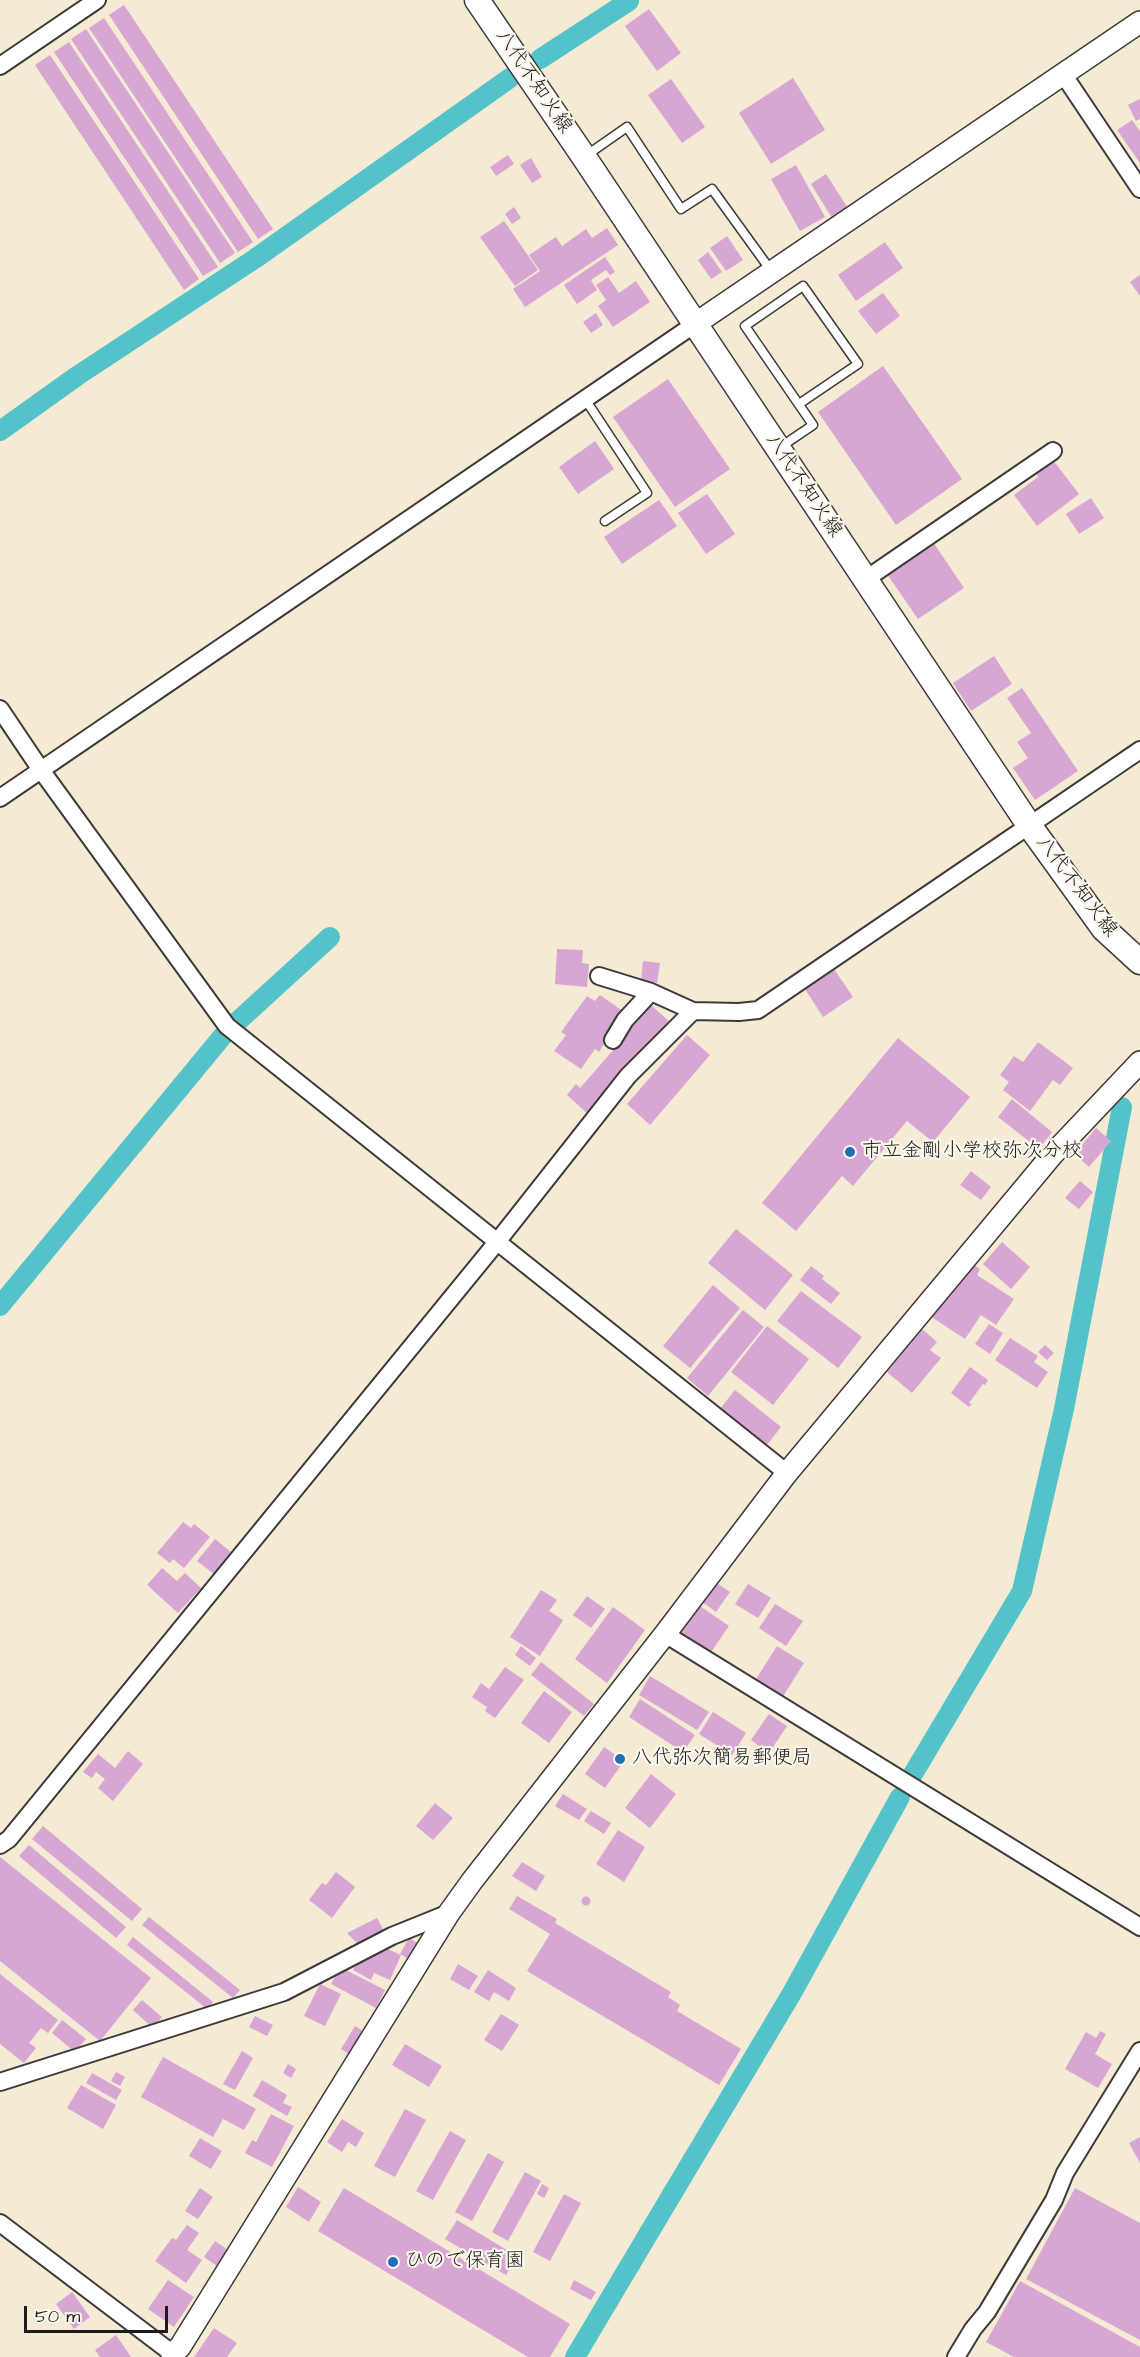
<!DOCTYPE html>
<meta charset="utf-8">
<style>
body{margin:0}
#map{position:relative;width:1140px;height:2357px;overflow:hidden;background:#f5ead4;font-family:"Architects Daughter",sans-serif}
canvas{display:block}
.scale{position:absolute;left:24px;top:2306px;width:144px;height:27px;box-sizing:border-box;border:3px solid #1c1c1c;border-top:0;padding-left:8px;font-size:18px;line-height:21px;white-space:nowrap;color:#1c1c1c;-webkit-text-stroke:4px #fbf7ec;paint-order:stroke}
</style>
<div id="map">
<canvas width="1140" height="2357"></canvas>
<div class="scale">50 m</div>
</div>
<script>
const c = document.querySelector('canvas').getContext('2d');
c.lineJoin = 'round';
function stroke(path, color, width, dash) {
  c.strokeStyle = color;
  c.lineWidth = width;
  c.lineCap = dash ? 'butt' : 'round';
  c.setLineDash(dash || []);
  c.stroke(path);
}
function fill(path, color) {
  c.fillStyle = color;
  c.fill(path, 'evenodd');
}
function drawText(font, color, halo, rows, align = 'center') {
  c.font = font + ' "Architects Daughter","Klee One",sans-serif';
  c.lineWidth = 4.5;
  c.setLineDash([]);
  c.textBaseline = 'middle';
  c.strokeStyle = halo;
  c.fillStyle = color;
  for (const [text, x, y, turn = 0] of rows) {
    c.save();
    c.translate(x, y);
    c.rotate((+turn || 0) * Math.PI / 180);
    c.textAlign = isNaN(turn) ? turn : align;
    if (halo) c.strokeText(text, 0, 0);
    c.fillText(text, 0, 0);
    c.restore();
  }
}
const canal = new Path2D(`
 M540,59L629,1
 M0,431L77,376L256,258L510,78
 M0,1306L226,1032L330,937
 M913,1774L1022,1591L1064,1409L1122,1107
 M575,2357L792,1993L900,1797`);
const building = new Path2D(`
 M124,5L273,229L258,239L109,15Z
 M649,9L681,53L657,71L625,26Z
 M104,18L253,242L238,252L89,28Z
 M86,29L235,253L220,263L71,39Z
 M69,42L218,267L203,276L54,52Z
 M50,55L199,279L184,290L35,65Z
 M793,78L825,130L771,164L739,113Z
 M671,79L705,127L682,143L648,95Z
 M1140,99V119L1136,121L1128,105Z
 M1132,120L1140,131V163L1117,130Z
 M508,155L514,164L496,176L490,167Z
 M531,158L542,177L532,183L520,165Z
 M796,165L825,217L800,231L771,179Z
 M826,174L848,208L832,218L811,184Z
 M514,207L521,218L512,224L505,214Z
 M504,221L538,270L515,286L480,237Z
 M607,228L618,245L525,307L513,289L540,271L529,255L556,237L562,246L586,229L592,238Z
 M727,236L743,260L726,271L710,248Z
 M885,242L903,268L856,301L838,275Z
 M708,252L722,272L711,279L698,260Z
 M605,257L615,272L610,275L606,270L591,280L597,290L577,304L564,285Z
 M1140,275V296L1130,282Z
 M608,277L619,293L636,281L650,302L613,327L598,306L606,300L596,285Z
 M883,293L900,316L876,334L858,311Z
 M596,313L603,325L591,333L583,322Z
 M883,366L962,479L896,525L818,412Z
 M668,379L730,469L675,507L613,417Z
 M595,441L614,469L578,494L559,467Z
 M1053,460L1079,494L1037,526L1014,495L1038,477L1036,473Z
 M707,494L735,534L706,554L678,513Z
 M1091,498L1104,518L1079,534L1066,514Z
 M659,500L677,526L622,564L604,537Z
 M933,542L964,588L918,619L887,574Z
 M994,656L1012,684L971,711L953,683Z
 M1022,688L1078,771L1035,800L1013,768L1028,758L1017,742L1031,733L1007,698Z
 M557,949L583,950L582,963L589,964L587,987L555,984Z
 M643,961L660,963L657,983L641,980Z
 M834,969L853,997L823,1017L805,989Z
 M600,995L624,1012L599,1052L595,1049L581,1069L554,1051L566,1035L561,1032L587,996L595,1001Z
 M649,1003L672,1024L590,1116L567,1095L576,1084L580,1088L622,1040L618,1037Z
 M687,1035L710,1055L650,1125L627,1104Z
 M898,1038L970,1097L933,1142L907,1121L853,1186L842,1176L796,1231L762,1203Z
 M1038,1042L1073,1068L1060,1085L1053,1080L1030,1111L1003,1090L1009,1082L1000,1075L1014,1056L1023,1062Z
 M1012,1099L1052,1132L1039,1149L998,1117Z
 M1096,1128L1111,1141L1089,1167L1074,1154Z
 M971,1171L991,1187L981,1200L960,1185Z
 M1080,1181L1093,1192L1079,1209L1065,1198Z
 M736,1229L793,1275L765,1310L708,1263Z
 M1002,1242L1030,1267L1011,1289L983,1264Z
 M973,1264L980,1269L977,1275L1014,1299L996,1325L981,1315L965,1339L930,1316Z
 M811,1266L824,1276L822,1279L840,1293L831,1304L800,1280Z
 M713,1285L740,1308L690,1368L663,1346Z
 M801,1291L862,1337L838,1368L777,1321Z
 M743,1310L764,1327L708,1396L687,1378Z
 M989,1324L1003,1333L990,1354L975,1344Z
 M767,1326L809,1359L773,1405L731,1372Z
 M922,1329L937,1342L930,1350L941,1358L912,1393L887,1372Z
 M1010,1338L1038,1356L1034,1362L1048,1372L1037,1388L995,1360Z
 M1045,1345L1054,1353L1047,1360L1038,1352Z
 M970,1367L988,1380L985,1385L983,1384L969,1403L972,1404L969,1407L951,1393Z
 M735,1390L781,1427L766,1446L720,1409Z
 M183,1522L191,1528L194,1524L210,1537L184,1568L173,1559L170,1563L157,1553Z
 M215,1539L231,1552L214,1574L197,1561Z
 M162,1568L177,1581L185,1573L201,1588L178,1613L147,1585Z
 M711,1579L730,1592L716,1612L698,1599Z
 M748,1584L771,1598L758,1618L735,1604Z
 M541,1590L557,1600L549,1611L563,1620L540,1656L510,1637Z
 M587,1596L605,1609L591,1628L573,1615Z
 M697,1604L729,1626L709,1655L676,1633Z
 M775,1604L803,1621L786,1646L759,1628Z
 M613,1607L645,1630L607,1683L575,1659Z
 M521,1646L536,1658L530,1666L515,1655Z
 M777,1646L804,1663L780,1701L753,1684Z
 M541,1662L594,1704L584,1716L531,1675Z
 M505,1667L524,1680L495,1718L485,1711L487,1707L472,1697L481,1683L489,1689Z
 M650,1676L709,1712L697,1730L639,1695Z
 M544,1691L572,1712L549,1743L521,1723Z
 M640,1699L695,1735L683,1752L629,1717Z
 M713,1712L746,1733L732,1755L699,1734Z
 M769,1714L787,1726L769,1753L751,1740Z
 M604,1747L624,1761L605,1788L585,1774Z
 M128,1751L143,1764L113,1801L98,1788L105,1779L96,1772L92,1778L83,1772L98,1754L115,1768Z
 M651,1774L676,1794L650,1828L625,1808Z
 M563,1794L587,1809L579,1820L555,1806Z
 M435,1803L453,1818L433,1840L416,1826Z
 M591,1811L611,1823L604,1834L584,1821Z
 M43,1826L142,1909L132,1921L32,1839Z
 M618,1830L645,1847L624,1882L596,1864Z
 M29,1845L126,1927L116,1938L19,1856Z
 M0,1857L151,1978L100,2041L0,1961Z
 M522,1862L545,1876L536,1891L512,1876Z
 M336,1872L355,1887L332,1918L309,1900L322,1883L326,1885Z
 M517,1896L557,1919L555,1923L671,1992L668,1997L680,2005L677,2011L741,2049L719,2085L527,1971L550,1934L509,1909Z
 M581.5 1901a4.5 4.5 0 1 1 9 0a4.5 4.5 0 1 1-9 0Z
 M149,1917L240,1990L233,1998L142,1925Z
 M377,1918L385,1933L360,1946L347,1933Z
 M133,1937L213,2002L207,2009L127,1945Z
 M409,1938L421,1945L412,1961L400,1954Z
 M381,1946L401,1955L390,1980L374,1973L371,1980L353,1970L362,1953Z
 M458,1964L478,1976L469,1990L450,1979Z
 M340,1967L385,1990L376,2008L331,1984Z
 M488,1970L516,1988L509,2001L494,1992L489,2001L474,1992Z
 M0,1974L58,2020L48,2033L41,2028L29,2043L36,2048L24,2063L0,2044Z
 M320,1984L341,1994L325,2026L304,2016Z
 M142,2000L162,2017L153,2028L133,2010Z
 M501,2014L519,2025L502,2051L484,2040Z
 M255,2016L273,2025L267,2036L249,2027Z
 M62,2020L86,2039L75,2052L52,2033Z
 M355,2026L368,2034L354,2057L341,2049Z
 M1100,2031L1106,2034L1095,2054L1112,2064L1098,2088L1065,2069L1086,2032L1096,2038Z
 M405,2044L442,2066L429,2087L392,2065Z
 M242,2051L253,2058L235,2090L223,2084Z
 M163,2057L256,2109L244,2130L223,2119L213,2137L141,2097Z
 M288,2064L296,2069L291,2078L283,2073Z
 M116,2072L125,2077L120,2086L111,2081Z
 M92,2073L122,2090L116,2100L86,2083Z
 M262,2080L287,2095L283,2103L292,2107L287,2116L253,2096Z
 M81,2085L116,2105L103,2129L67,2108Z
 M405,2109L426,2120L395,2177L374,2166Z
 M271,2114L294,2126L272,2167L245,2153L252,2140L256,2142Z
 M342,2119L364,2133L356,2147L348,2142L342,2152L327,2142Z
 M450,2131L466,2140L433,2200L416,2191Z
 M1140,2137V2163L1129,2143Z
 M200,2138L222,2151L211,2169L189,2156Z
 M488,2153L504,2162L472,2221L455,2212Z
 M525,2172L541,2181L508,2241L492,2232Z
 M542,2184L549,2188L544,2198L537,2194Z
 M298,2187L321,2202L309,2222L286,2207Z
 M200,2188L213,2197L198,2219L185,2211Z
 M344,2188L570,2324L550,2357H528L318,2231Z
 M1075,2188L1140,2223V2340L1026,2279Z
 M564,2194L581,2203L550,2261L533,2252Z
 M457,2220L517,2256L506,2275L445,2239Z
 M187,2225L199,2233L187,2250L202,2260L186,2283L155,2261L172,2238L176,2240Z
 M215,2241L231,2252L220,2268L204,2257Z
 M168,2280L194,2297L174,2327L148,2309Z
 M574,2280L596,2292L591,2300L570,2289Z
 M1020,2281L1140,2347V2357H1014L986,2342Z
 M72,2292L90,2317L74,2329L56,2304Z
 M214,2328L237,2343L227,2357H194Z
 M116,2335L131,2357H100L95,2350Z`);
const service = new Path2D(`
 M584,157L627,127L681,209L712,189L772,272
 M585,399L647,493L605,521
 M779,448L813,425C790,392 768,359 745,326L803,286L858,364L799,404`);
const minor = new Path2D(`
 M0,66L97,0
 M1063,74L1140,189
 M866,579L1053,451
 M0,709L41,770L227,1026L787,1473
 M0,798L695,324
 M599,976L651,992L693,1011
 M613,1040L625,1020L651,992
 M665,1634L1140,1927
 M0,1845L9,1839L497,1242L628,1076L693,1011L739,1012L758,1010L1140,750
 M0,2082L284,1992L392,1936L449,1913
 M0,2223L177,2357
 M956,2357L973,2329L987,2312L1054,2200L1065,2173L1140,2051`);
const tertiary = new Path2D(`
 M695,324L1140,22
 M172,2354L180,2347L449,1913L472,1881L665,1634L787,1473L1052,1155L1140,1062`);
const secondary = new Path2D(`
 M477,0L584,157L1029,825L1104,929L1140,962`);
const markers = [
 [850,1152,6,"#1f6fb2"],
 [620,1759,6,"#1f6fb2"],
 [393,2262,6,"#1f6fb2"]
];
const streetNames = [
 ["八代不知火線",533,82,56],
 ["八代不知火線",803,486,56],
 ["八代不知火線",1076,887,53]
];
const poiNames = [
 ["市立金剛小学校弥次分校",862,1152],
 ["八代弥次簡易郵便局",632,1759],
 ["ひので保育園",405,2262]
];
stroke(canal, '#54c2c9', 20);
fill(building, '#d7a6d3');
stroke(service, '#3d3b38', 11);
stroke(minor, '#3d3b38', 20);
stroke(tertiary, '#3d3b38', 24);
stroke(secondary, '#3d3b38', 27);
stroke(service, '#fff', 8);
stroke(minor, '#fff', 16);
stroke(tertiary, '#fff', 21);
stroke(secondary, '#fff', 24);
for (const [x, y, r, color] of markers) {
  const dot = new Path2D();
  dot.arc(x, y, r, 0, 2 * Math.PI);
  c.fillStyle = color;
  c.fill(dot);
  stroke(dot, '#fbf7ec', 2);
}
drawText('20px', '#1c1c1c', '#fbf7ec', streetNames);
drawText('20px', '#1c1c1c', '#fbf7ec', poiNames, 'left');
</script>
